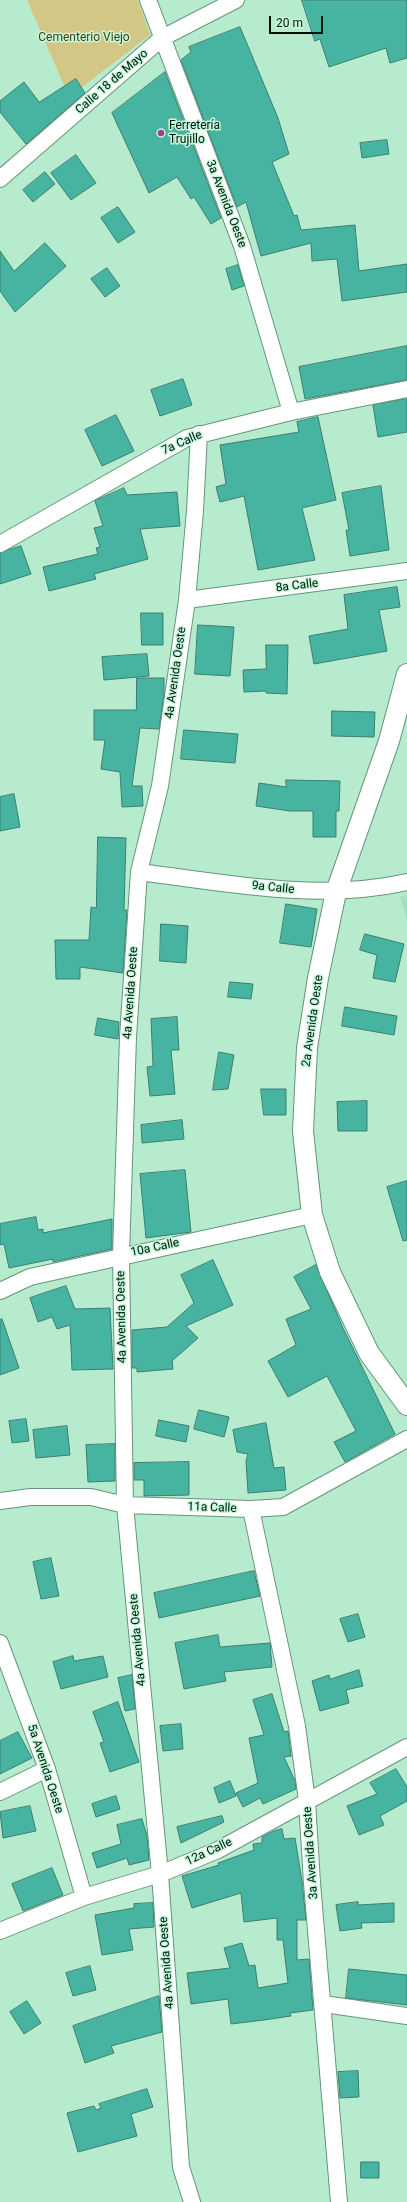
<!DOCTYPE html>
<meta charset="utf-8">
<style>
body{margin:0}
#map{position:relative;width:407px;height:2202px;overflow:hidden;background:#b6eccd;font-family:Roboto,sans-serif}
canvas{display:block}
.scale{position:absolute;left:269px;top:16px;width:54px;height:18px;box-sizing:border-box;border:2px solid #011309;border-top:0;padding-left:5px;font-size:12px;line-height:14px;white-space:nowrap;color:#011309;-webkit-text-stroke:3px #c3f9da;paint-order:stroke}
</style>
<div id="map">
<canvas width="407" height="2202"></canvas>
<div class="scale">20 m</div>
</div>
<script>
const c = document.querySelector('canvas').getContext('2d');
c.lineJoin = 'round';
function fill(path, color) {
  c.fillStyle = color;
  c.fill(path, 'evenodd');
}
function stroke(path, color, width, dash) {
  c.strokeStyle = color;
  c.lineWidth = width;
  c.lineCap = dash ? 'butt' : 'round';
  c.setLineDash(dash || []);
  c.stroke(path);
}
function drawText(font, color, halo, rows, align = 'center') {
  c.font = font + ' Roboto,sans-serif';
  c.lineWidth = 3;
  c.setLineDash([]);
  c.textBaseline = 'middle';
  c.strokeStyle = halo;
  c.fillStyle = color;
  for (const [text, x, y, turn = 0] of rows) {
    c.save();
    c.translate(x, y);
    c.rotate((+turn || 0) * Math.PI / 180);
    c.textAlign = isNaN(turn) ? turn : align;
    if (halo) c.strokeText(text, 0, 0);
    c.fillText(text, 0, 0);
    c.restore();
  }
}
const built = new Path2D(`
 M407,895V921L400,897Z`);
const green = new Path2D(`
 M27,0H138L150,35L69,97Z`);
const building = new Path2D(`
 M302,0H407V58L390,63L386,48L329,67L320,39L315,41Z
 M240,27L278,118L289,154L272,162L294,216L297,215L301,230L355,225L359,271L407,264V292L342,301L337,259L312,261L311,243L261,256L246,202L237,207L181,60L191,52L189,47Z
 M165,72L221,218L211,224L194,197L191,199L177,177L149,193L112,113Z
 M76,79L85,93L26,144L0,112V101L24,82L39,102Z
 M387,140L389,154L362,158L360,143Z
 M76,155L96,183L71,200L51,173Z
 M45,172L55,184L33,202L23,190Z
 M118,207L135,232L118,243L101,218Z
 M45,243L66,266L15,312L0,291V251L14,271Z
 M238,265L244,286L232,290L226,269Z
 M107,268L120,286L105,297L91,279Z
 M407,346V380L305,399L299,367Z
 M183,379L192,405L160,416L151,390Z
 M407,399V432L378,437L373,405Z
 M116,415L134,451L102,466L85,430Z
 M318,417L336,500L302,508L315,560L258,570L244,496L220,502L216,487L226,484L220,445L299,432L297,422Z
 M381,486L389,550L350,556L346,530H349L342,493Z
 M124,488L127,495L177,492L180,526L140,529L148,559L94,574L96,579L49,591L43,567L98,554L96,548L100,547L94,528L103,526L95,501Z
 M21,546L31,574L0,584V553Z
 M397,587L400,607L379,610L387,651L314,664L309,636L348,629L344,595Z
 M141,613H163V645H142Z
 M198,625L234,627L230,676L195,674Z
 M266,645H288L287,694L266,693V691L244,692L243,670L266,669Z
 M147,654L149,676L104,680L102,657Z
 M137,678H164V694L159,729L140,728L132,786H142L143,806L122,807L120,772L101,769L105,740H94V710H136Z
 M332,711L375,712L374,737L332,736Z
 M184,730L238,734L235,763L181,759Z
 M286,780L340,781L339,811H336V837H313V811H290L256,806L259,783L286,787Z
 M14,794L20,827L0,831V797Z
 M98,837L126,838L124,910H127L123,973L80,967V979H56L55,940H89L91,907L96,908Z
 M286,904L317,909L311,947L280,943Z
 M161,924L188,926L186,963L160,961Z
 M365,934L404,944L395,982L373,978L377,955L360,950Z
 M230,982L253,984L251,999L228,997Z
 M345,1007L397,1016L394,1035L342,1026Z
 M177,1017L179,1050H171L175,1094L150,1096L147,1067L153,1066L151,1019Z
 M98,1018L119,1022L118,1039L95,1035Z
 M219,1052L234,1055L228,1089L213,1090Z
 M261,1089H286V1115H264Z
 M367,1101V1131H338L337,1102Z
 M182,1120L184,1139L142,1143L141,1125Z
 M185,1170L191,1232L146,1238L140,1174Z
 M407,1181V1240L403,1241L387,1187Z
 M36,1217L38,1230L43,1229V1233L112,1219V1249L53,1262V1259L9,1268L4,1244L0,1245V1224Z
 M213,1260L233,1305L186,1326L198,1338L172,1361L173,1369L137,1372V1368H132V1330L167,1327L194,1303L181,1275Z
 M316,1265L343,1328L395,1434L345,1462L334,1442L356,1431L327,1376L288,1397L268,1361L296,1345L286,1319L311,1309L294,1277Z
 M66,1286L75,1309L110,1308L113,1369L72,1370L70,1325L57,1329L52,1317L38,1322L30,1298Z
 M2,1319L19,1368L0,1375V1320Z
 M199,1410L229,1417L224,1437L194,1429Z
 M26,1419L29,1441L12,1443L9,1421Z
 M159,1420L189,1426L186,1442L156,1436Z
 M266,1423L274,1468L284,1467L286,1490L248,1493L246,1461L248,1454L237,1452L233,1430Z
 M67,1426L70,1455L36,1458L33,1430Z
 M115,1444V1481L88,1482L86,1445Z
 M189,1462V1495L144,1496V1480H134V1463Z
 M51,1558L59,1596L41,1599L33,1562Z
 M254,1571L260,1596L159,1618L154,1593Z
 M358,1614L365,1637L348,1642L340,1619Z
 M218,1635L220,1647L270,1643L272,1667L224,1672L226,1681L184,1689L175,1643Z
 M73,1656L74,1661L103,1656L108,1677L61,1689L53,1662Z
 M359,1670L363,1686L346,1690L349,1703L320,1711L312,1681L329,1675L330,1679Z
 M132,1675L135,1709L125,1711L118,1678Z
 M272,1694L284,1732L288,1731L291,1756L284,1757L295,1781L296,1789L263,1804L260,1798L243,1807L236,1793L258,1783L249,1738L264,1735L253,1700Z
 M118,1702L139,1762L110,1772L100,1743L104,1742L93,1712Z
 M181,1724L183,1749L163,1751L160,1726Z
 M18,1732L32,1758L0,1774V1741Z
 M396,1769L407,1787V1801L380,1816L384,1825L359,1835L347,1806L377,1794L370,1783Z
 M230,1781L236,1796L219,1803L214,1788Z
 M116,1796L120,1809L96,1817L92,1804Z
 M30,1806L36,1831L3,1838L0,1812Z
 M222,1816L224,1822L181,1843L177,1827Z
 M142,1819L147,1836L149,1860L129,1865L127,1858L97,1868L92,1853L121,1844L117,1825Z
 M282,1829L284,1839L295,1838L302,1881L306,1920H297V1960L309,1959L313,2010L290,2013L291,2016L264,2020L231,2024L228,1999L191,2004L187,1973L230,1968L224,1948L242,1943L249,1966L255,1965L258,1988L288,1983L283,1940H277V1918L244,1922L241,1893L192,1908L182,1876L219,1865L218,1863L254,1850L253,1844L262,1843V1837L274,1831Z
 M52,1868L63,1895L23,1911L12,1884Z
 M358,1902V1905L394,1903V1922L361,1923L362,1928L340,1931L336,1905Z
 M153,1903L154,1927L129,1929L133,1950L102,1955L95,1915L134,1908V1904Z
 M90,1966L96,1990L73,1996L66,1973Z
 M349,1969L407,1975V2005L346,1998Z
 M159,1996L162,2032L111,2046L114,2053L85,2063L73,2026Z
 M27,2001L41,2023L24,2034L10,2012Z
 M358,2071L359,2097L340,2098L338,2072Z
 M147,2089L153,2107L131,2114L137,2136L78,2152L67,2113L94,2106L96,2110L101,2108L99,2104Z
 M361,2162H379V2178H361Z`);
const minor = new Path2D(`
 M148,0L242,246L291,412
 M0,179L162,38L236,0
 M0,544L187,438L291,412L407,389
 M187,600L407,571
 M139,872C228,883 318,902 407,882
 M0,1291L30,1277L312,1215
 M0,1501L30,1497H91L125,1505L251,1509L283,1507L407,1439
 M251,1509L297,1726L307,1801L312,1883L339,2202
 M0,1643L47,1769L84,1897
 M0,1792L47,1769
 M0,1931L84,1897L160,1874L218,1850L407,1747
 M324,2004L407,2016
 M192,2202L181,2167L160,1874L125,1505L121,1255L128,1037L139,872L160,786L187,600L195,511L199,434`);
const tertiary = new Path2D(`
 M407,674L389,741L336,892L318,978L307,1048L303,1131L312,1215L330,1272L369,1353L407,1405`);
const markers = [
 [161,133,4,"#ad3890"]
];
const parkNames = [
 ["Cementerio Viejo",84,38]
];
const streetNames = [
 ["Calle 18 de Mayo",112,82,-41],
 ["3a Avenida Oeste",226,204,69],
 ["7a Calle",182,443,-24],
 ["8a Calle",297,586,-7],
 ["4a Avenida Oeste",176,673,-82],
 ["9a Calle",273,888,6],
 ["4a Avenida Oeste",131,993,-86],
 ["2a Avenida Oeste",313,1021,-82],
 ["10a Calle",155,1248,-12],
 ["4a Avenida Oeste",122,1317,-91],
 ["11a Calle",212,1508,2],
 ["4a Avenida Oeste",138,1640,-95],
 ["5a Avenida Oeste",45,1769,72],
 ["12a Calle",209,1852,-25],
 ["3a Avenida Oeste",311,1853,-94],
 ["4a Avenida Oeste",167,1963,-94]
];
const poiNames = [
 ["Ferretería",169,126],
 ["Trujillo",169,140]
];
fill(built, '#a4e1be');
fill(green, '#d3c786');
fill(building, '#46b4a0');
stroke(building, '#3d7e72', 1);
stroke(minor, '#63967a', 18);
stroke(tertiary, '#63967a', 22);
stroke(minor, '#fff', 16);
stroke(tertiary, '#fff', 20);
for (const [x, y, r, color] of markers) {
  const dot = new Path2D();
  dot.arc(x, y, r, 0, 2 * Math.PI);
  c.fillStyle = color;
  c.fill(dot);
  stroke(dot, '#c3f9da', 1.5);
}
drawText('12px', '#443c0e', '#c3f9da', parkNames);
drawText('12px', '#011309', '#c3f9da', streetNames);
drawText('12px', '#011309', '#c3f9da', poiNames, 'left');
</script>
